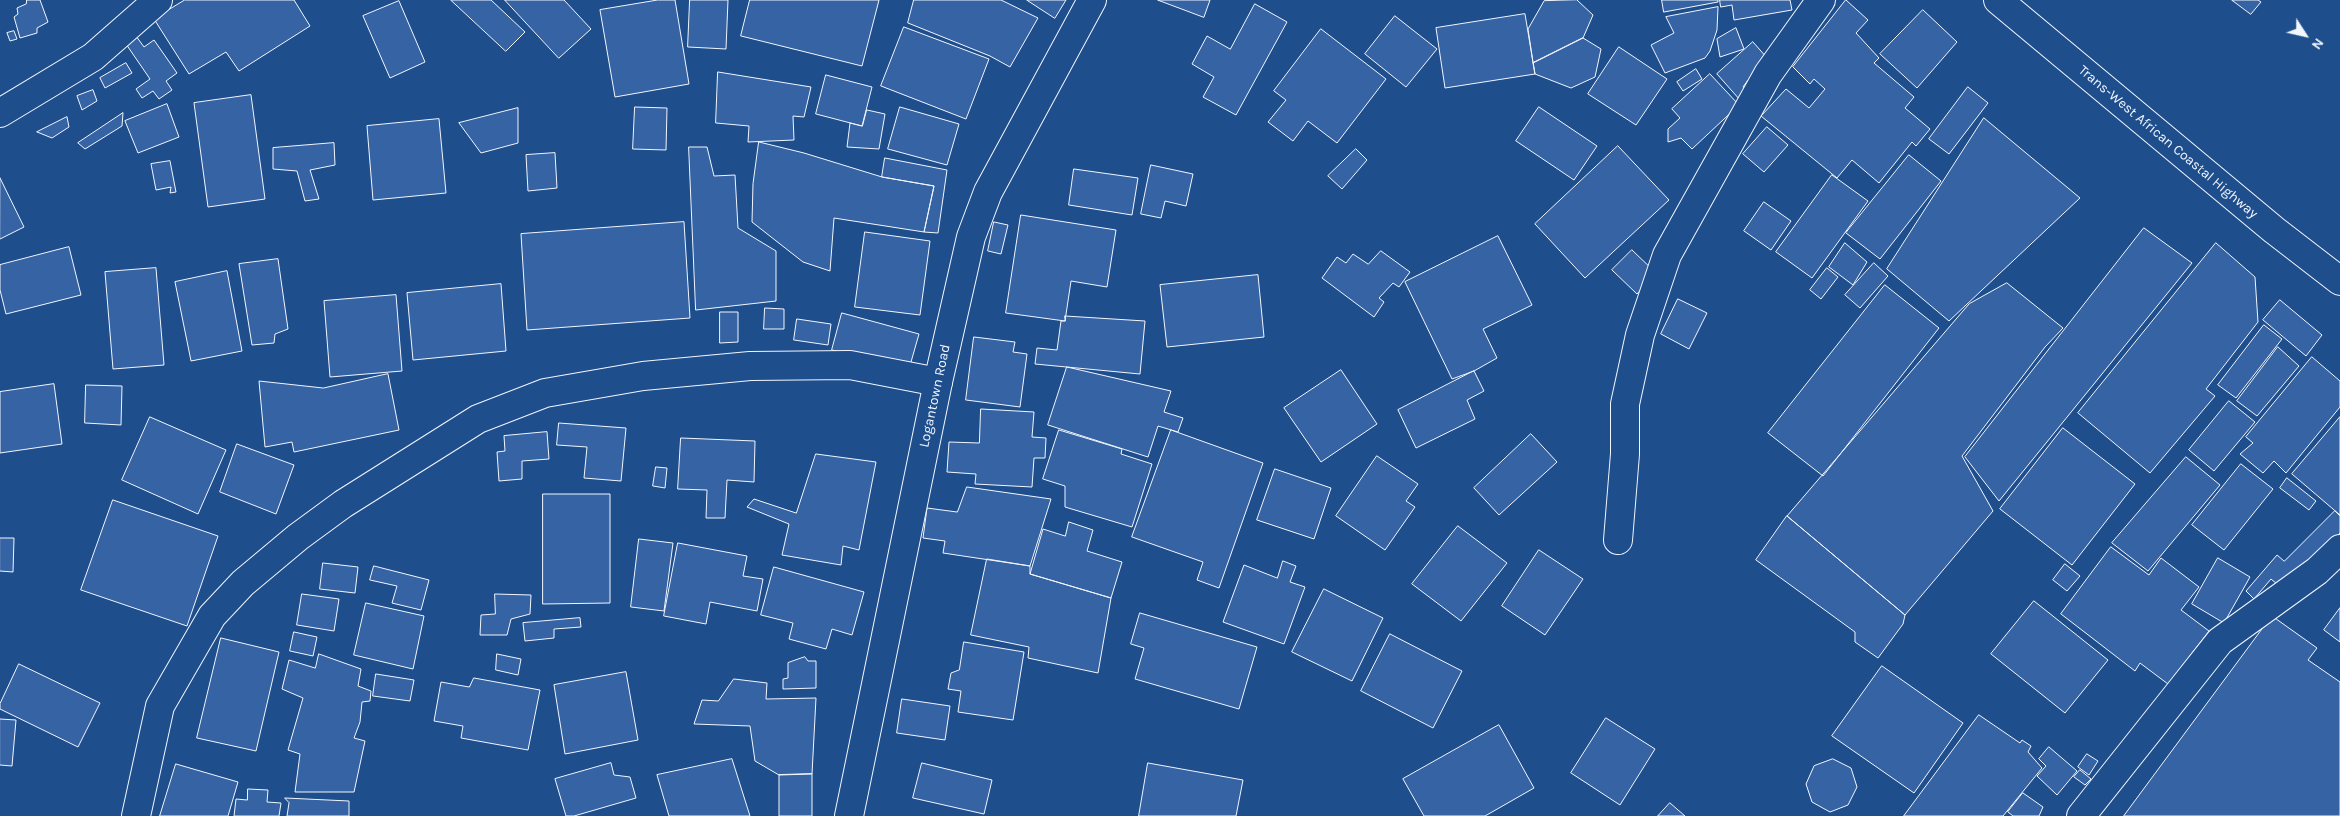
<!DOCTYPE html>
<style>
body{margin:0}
#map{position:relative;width:2340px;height:816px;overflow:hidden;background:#1f4e8c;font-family:Karla,sans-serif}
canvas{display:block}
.north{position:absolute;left:2280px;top:10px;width:50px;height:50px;-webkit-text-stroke:4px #1f4e8c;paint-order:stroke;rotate:125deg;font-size:14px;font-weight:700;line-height:20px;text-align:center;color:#f2f6ff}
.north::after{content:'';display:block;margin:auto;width:18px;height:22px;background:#f2f6ff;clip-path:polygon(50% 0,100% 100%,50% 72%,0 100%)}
</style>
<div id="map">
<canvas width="2340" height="816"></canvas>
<div class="north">N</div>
</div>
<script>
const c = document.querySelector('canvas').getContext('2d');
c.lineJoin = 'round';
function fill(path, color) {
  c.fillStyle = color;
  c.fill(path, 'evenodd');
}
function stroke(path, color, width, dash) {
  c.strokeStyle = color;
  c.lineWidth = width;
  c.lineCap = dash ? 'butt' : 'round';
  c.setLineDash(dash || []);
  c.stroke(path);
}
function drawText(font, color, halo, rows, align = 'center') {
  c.font = font + ' Karla,sans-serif';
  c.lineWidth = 4;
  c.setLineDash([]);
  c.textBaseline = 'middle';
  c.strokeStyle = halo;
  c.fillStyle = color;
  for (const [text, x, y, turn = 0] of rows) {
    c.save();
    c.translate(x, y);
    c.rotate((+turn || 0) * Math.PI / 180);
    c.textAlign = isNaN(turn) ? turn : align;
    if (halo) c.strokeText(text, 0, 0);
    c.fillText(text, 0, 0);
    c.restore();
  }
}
const building = new Path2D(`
 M27,0H40L48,22L37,28V33L20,38L14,17L18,14L17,8L26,4Z
 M185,0H294L310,26L239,71L226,52L189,74L154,19Z
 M451,0H491L525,32L506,51Z
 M505,0H564L591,29L559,58Z
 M658,0H675L689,84L615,97L600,10Z
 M690,0H728L726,49L688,47Z
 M750,0H879L862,66L741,36Z
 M914,0H1001L1038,18L1010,67L990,56L908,23Z
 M1027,0H1066L1055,18Z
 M1158,0H1210L1204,17Z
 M1577,0L1593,15L1583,38L1533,63L1528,29L1544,1Z
 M1662,0H1718V2L1664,12Z
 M1720,0H1790L1792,10L1734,20L1732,5L1721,7Z
 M1846,0L1868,20L1856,33L1879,58L1874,63L1914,97L1905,108L1930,129L1916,146L1912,142L1879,183L1852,160L1837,178L1761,116L1786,89L1809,108L1825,89L1814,79L1810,84L1793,67Z
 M2232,0H2258L2261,2L2251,14Z
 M399,1L425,62L390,78L363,16Z
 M1255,4L1287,22L1236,115L1203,97L1214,77L1192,64L1207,36L1230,49Z
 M1718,7L1717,30L1710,51L1705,58L1665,73L1651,45L1674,33L1666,17Z
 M1923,10L1957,42L1917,88L1880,54Z
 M1525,14L1535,74L1445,88L1436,28Z
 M1395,16L1437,49L1406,87L1365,54Z
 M904,27L989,59L966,119L881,86Z
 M1736,28L1744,49L1720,57L1717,39Z
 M1321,29L1386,79L1337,143L1308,121L1293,141L1268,122L1286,100L1274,91Z
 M14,31L17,39L10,41L7,33Z
 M136,36L144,47L154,40L177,73L166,81L172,90L159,99L153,91L142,98L136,89L150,79L126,44Z
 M1583,38L1601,49L1595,77L1571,88L1535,74L1533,63Z
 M1753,42L1768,59L1752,83L1748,80L1743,87L1747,90L1740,100L1717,74Z
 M1619,47L1667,79L1636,125L1588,94Z
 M126,63L132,73L105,88L100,78Z
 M1696,69L1702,79L1683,91L1677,82Z
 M718,72L811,87L804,117L793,116L794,140L748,142L749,126L716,123Z
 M1710,74L1739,105L1692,149L1681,138L1668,142V129L1680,118L1672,109Z
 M826,75L872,87L862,126L816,114Z
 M1968,87L1988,103L1949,154L1929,139Z
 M93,90L97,101L82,110L77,96Z
 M251,95L265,199L208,207L194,103Z
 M167,104L179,137L138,153L125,121Z
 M635,107L667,108L666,150L633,149Z
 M900,107L959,124L947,165L888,149Z
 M1539,107L1597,146L1574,180L1516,141Z
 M518,108V143L481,153L459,123Z
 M867,110L885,114L879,149L847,147L850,123L862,126Z
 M123,113L122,126L85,149L78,143Z
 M67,117L69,127L52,138L37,132Z
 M1984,118L2080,198L1949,321L1887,269Z
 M439,119L446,193L373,200L367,126Z
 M1767,127L1788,145L1764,172L1743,154Z
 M759,142L804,153L882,177L934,186L924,232L834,218L830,271L803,262L752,222L753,184Z
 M334,143L335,165L310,170L319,199L305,201L297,171L273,169V148Z
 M1618,146L1669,200L1585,278L1535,224Z
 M689,147H707L714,176L735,175L738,228L776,251V301L696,310Z
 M1356,149L1367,160L1342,189L1328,176Z
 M555,153L557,188L528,191L526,155Z
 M1909,155L1941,181L1880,259L1846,233Z
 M885,158L947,170L938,233L924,232L934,186L882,177Z
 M170,161L176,192L170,193L171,187L156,190L151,164Z
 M1151,165L1193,174L1186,206L1165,201L1161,218L1141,214Z
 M1074,169L1138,178L1132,215L1069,205Z
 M1832,175L1868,201L1812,278L1776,252Z
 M0,178L24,227L0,239Z
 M1764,202L1791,221L1771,250L1744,231Z
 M1021,215L1116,230L1107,287L1071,281L1065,321L1006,313Z
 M684,222L690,318L527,330L521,234Z
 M994,222L1008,225L1001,254L988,251Z
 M2144,228L2192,263L1999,501L1965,457Z
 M865,232L930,241L920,315L855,307Z
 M1498,236L1532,305L1483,329L1497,358L1474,371L1452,379L1405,282Z
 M1845,243L1867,262L1853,285L1829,267Z
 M2216,243L2255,277L2258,322L2206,389L2215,396L2150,473L2078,413Z
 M69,247L81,295L6,314L0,290V265Z
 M1632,250L1656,273L1637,294L1612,270Z
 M1381,251L1410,272L1399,287L1393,283L1379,298L1384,302L1374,317L1322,278L1337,257L1346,263L1353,254L1368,264Z
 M278,259L288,329L275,334L274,343L252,345L239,264Z
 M1874,263L1888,276L1860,308L1845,295Z
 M156,268L164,365L113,369L105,272Z
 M1827,268L1838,277L1821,299L1810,290Z
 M227,271L242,351L191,361L175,282Z
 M1258,275L1264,337L1167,347L1160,285Z
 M2007,283L2063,328L2045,347L1962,456L1993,511L1905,615L1787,516L1969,304Z
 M501,284L506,351L413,360L407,293Z
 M1885,285L1939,328L1823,476L1768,433Z
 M396,295L402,371L330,377L324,301Z
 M1678,299L1707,313L1689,349L1661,334Z
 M2280,300L2322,335L2306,356L2263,320Z
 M765,308L784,309V329H764Z
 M720,312H738V342L720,343Z
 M842,313L919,334L909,369L832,350Z
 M1065,316L1145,321L1140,374L1035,364L1037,348L1057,350L1061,321H1065Z
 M797,319L831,324L828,345L794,340Z
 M2264,325L2282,339L2236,398L2218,385Z
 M974,337L1015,342L1013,352L1027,354L1020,407L966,400Z
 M2278,347L2299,366L2257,416L2237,401Z
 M2312,357L2340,381V407L2286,473L2274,461L2263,473L2240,454L2253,443L2246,437Z
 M1067,367L1171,391L1164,412L1183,418L1178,432L1158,426L1148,457L1048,425Z
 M1341,370L1377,424L1321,462L1284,408Z
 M1474,371L1484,391L1467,400L1475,419L1416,448L1398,410Z
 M388,374L399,430L294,452L292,442L265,447L259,381L323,388Z
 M54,384L62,444L0,453V392Z
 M86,385L122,386L121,425L85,423Z
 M2229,401L2255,422L2214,471L2189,450Z
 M981,409L1034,412L1032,437L1046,438L1045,458H1034L1032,487L975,484L976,474L947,472L949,442L979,443Z
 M150,417L226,450L198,514L122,480Z
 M2340,417V515L2292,474Z
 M559,423L626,428L621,481L584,478L587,447L557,445Z
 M2063,428L2135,484L2072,565L2000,509Z
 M1059,430L1122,449L1121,454L1152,464L1132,527L1065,507V486L1043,479Z
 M1171,430L1263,463L1219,588L1197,580L1203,562L1132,537Z
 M547,432L549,459L522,461V479L499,481L497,452L505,451L504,436Z
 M1531,434L1557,462L1499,515L1474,488Z
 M681,438L755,441L754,482L727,480L725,518H706L707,490L678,489Z
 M237,444L294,465L276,514L220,492Z
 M816,454L876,462L859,550L843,546L841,565L782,555L789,524L747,507L754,499L796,513Z
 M1377,456L1418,484L1406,501L1415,507L1385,550L1336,516Z
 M2186,457L2220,485L2148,571L2112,543Z
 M2241,464L2273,489L2224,550L2192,525Z
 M656,467L667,468L665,488L653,486Z
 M1275,469L1331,488L1314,539L1257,520Z
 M2287,478L2316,501L2309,510L2280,488Z
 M967,487L1051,499L1030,566L943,553L945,541L923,538L927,508L957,512Z
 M543,494H610V603L543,604Z
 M113,500L218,536L187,626L81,590Z
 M2335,511L2340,516V533L2283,589L2271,579L2254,599L2246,591L2277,555L2284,561Z
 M1787,516L1905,615L1903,624L1878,658L1855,642V632L1756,560Z
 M1069,522L1093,530L1087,551L1122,562L1111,598L1030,574L1043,529L1065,536Z
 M1458,526L1507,563L1461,621L1412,584Z
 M0,538H14L13,572L0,571Z
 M639,539L673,543L664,611L631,607Z
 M678,543L747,556L743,576L763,579L757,611L710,602L706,624L664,616Z
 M2111,547L2149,575L2161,558L2199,587L2181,610L2209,631L2168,684L2140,663L2135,671L2061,614Z
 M1539,550L1583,579L1545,635L1502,606Z
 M2218,558L2250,577L2224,623L2192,604Z
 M987,559L1030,566V574L1111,598L1098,673L1028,658L1029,647L971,635Z
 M1283,561L1296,566L1290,582L1305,587L1284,644L1223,622L1244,565L1277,578Z
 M323,563L358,567L355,593L320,589Z
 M2065,564L2080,576L2067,591L2053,580Z
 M374,566L429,580L421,610L392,603L397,586L370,580Z
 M774,567L864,592L852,635L832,629L826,649L789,639L793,623L761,615Z
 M1324,589L1383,618L1352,681L1292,652Z
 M302,594L339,599L334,631L297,625Z
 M495,594L531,595L530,614L511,619L507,635H480L481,615L495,614Z
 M2034,601L2108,660L2065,713L1991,654Z
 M366,603L424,616L413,669L354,655Z
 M2340,608V642L2324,630Z
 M1140,613L1257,647L1239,709L1135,679L1144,648L1131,644Z
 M2272,616L2317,648L2308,660L2340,682V816H2124Z
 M580,618L581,627L554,629V638L525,641L523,623Z
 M294,632L317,637L313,656L290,651Z
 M1390,634L1462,671L1433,728L1361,691Z
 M221,638L279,652L256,751L197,738Z
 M964,642L1024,652L1013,720L958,712L961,691L948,689L951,673L959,670Z
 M319,654L361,669L358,686L371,691L370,701L362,702L360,722L354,738L365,741L354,792H295L300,754L288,750L303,698L282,689L289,660L315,668Z
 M497,654L521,659L518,675L496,670Z
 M805,657L808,661H816V688L783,689V679L788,678V663Z
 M19,664L100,703L78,747L0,709V704Z
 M1882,666L1963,723L1914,793L1832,736Z
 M626,672L638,740L565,754L554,685Z
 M376,674L414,680L410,701L373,696Z
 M474,678L540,690L528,750L461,738L463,726L434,721L441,682L469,687Z
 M734,679L767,683L766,699L816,698L812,774L779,775L755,761L750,726L694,724L702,700L718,701Z
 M902,699L950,706L945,740L897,733Z
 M1979,715L2020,743L2022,740L2031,746L2028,752L2042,768L2003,816H1904Z
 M1606,718L1655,749L1620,805L1571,773Z
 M0,719L16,720L12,766L0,765Z
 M1499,725L1534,788L1485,816H1424L1403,779Z
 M2049,747L2077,771L2057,795L2037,776L2046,766L2039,759Z
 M2087,754L2098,761L2089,775L2078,767Z
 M732,759L750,816H669L657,775Z
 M1833,759L1851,768L1857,787L1848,805L1830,812L1812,802L1806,784L1814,766Z
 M611,763L614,775L630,777L636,798L574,816H566L555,779Z
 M922,763L992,780L984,814L913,798Z
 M1148,763L1243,780L1236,816H1139Z
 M176,764L238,782L228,816H160Z
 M2080,770L2091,779L2085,785L2074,777Z
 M812,774V816H779V775Z
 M248,789L268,790L267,802L281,803L279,816H234L236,799L247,800Z
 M2023,793L2043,807L2039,816H2013L2008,812Z
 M285,798L349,801V816H287L289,803Z
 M1670,803L1685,816H1658Z`);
const street = new Path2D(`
 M0,113L93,57L158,0
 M1618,540L1625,454V404L1640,335L1667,255L1768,74L1821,0
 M136,816L160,706L212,616L243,583L298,537L343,504L478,419L545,393L643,376L750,366L850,365L938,382
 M2081,816L2220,641L2317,571L2340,549`);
const secondary = new Path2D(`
 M849,816L938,382L971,237L988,192L1092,0`);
const highway = new Path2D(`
 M1998,0L2274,230L2340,281`);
const streetNames = [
 ["Trans-West African Coastal Highway",2168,142,40],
 ["Logantown Road",935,396,-78]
];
fill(building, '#3563a3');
stroke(building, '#f2f6ff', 1);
stroke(street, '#f2f6ff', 30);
stroke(secondary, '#f2f6ff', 30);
stroke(highway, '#f2f6ff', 30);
stroke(street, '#1f4e8c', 28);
stroke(secondary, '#1f4e8c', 28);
stroke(highway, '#1f4e8c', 28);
drawText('14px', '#f2f6ff', '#1f4e8c', streetNames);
</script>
